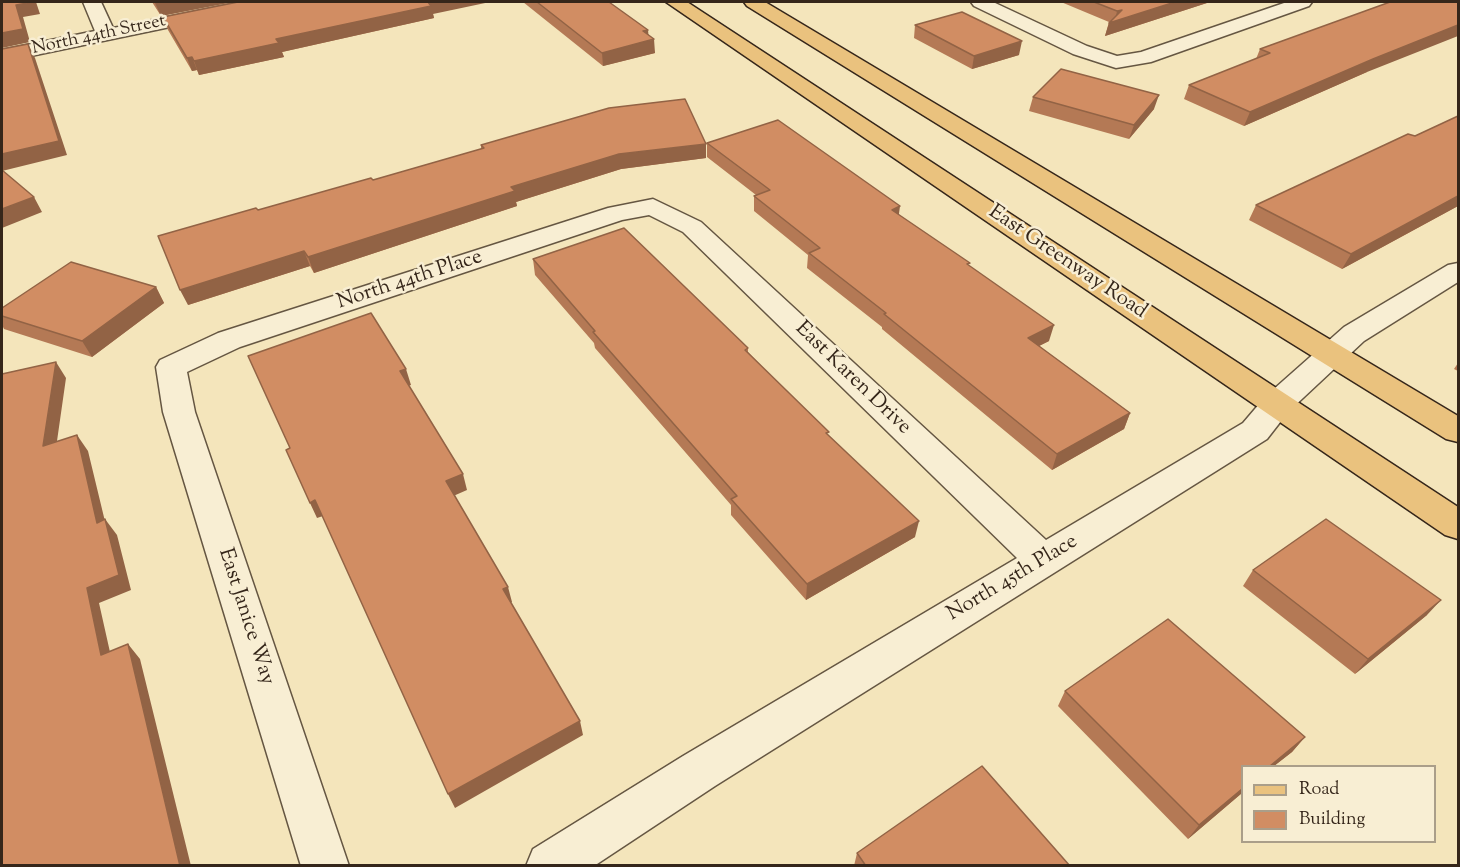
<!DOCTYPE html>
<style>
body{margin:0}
#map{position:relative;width:1460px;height:867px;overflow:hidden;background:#f4e5bb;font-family:"Sorts Mill Goudy",serif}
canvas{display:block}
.frame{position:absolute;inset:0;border:3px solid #35261a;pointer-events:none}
.legend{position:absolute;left:1241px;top:765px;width:195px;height:78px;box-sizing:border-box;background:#f8eed3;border:2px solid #aa9e89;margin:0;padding:8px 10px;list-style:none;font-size:18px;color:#35261a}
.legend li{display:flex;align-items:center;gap:12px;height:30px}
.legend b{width:30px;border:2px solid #aa9e89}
</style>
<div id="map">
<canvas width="1460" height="867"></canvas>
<div class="frame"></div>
<ul class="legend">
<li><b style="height:8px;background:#eac27e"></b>Road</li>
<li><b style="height:16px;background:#d18d63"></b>Building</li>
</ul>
</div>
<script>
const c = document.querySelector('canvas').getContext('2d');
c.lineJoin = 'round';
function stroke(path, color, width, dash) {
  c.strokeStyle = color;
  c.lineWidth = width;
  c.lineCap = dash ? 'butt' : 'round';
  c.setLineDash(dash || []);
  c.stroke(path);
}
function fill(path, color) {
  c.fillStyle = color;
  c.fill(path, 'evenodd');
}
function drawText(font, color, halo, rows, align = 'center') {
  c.font = font + ' "Sorts Mill Goudy",serif';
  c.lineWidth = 5;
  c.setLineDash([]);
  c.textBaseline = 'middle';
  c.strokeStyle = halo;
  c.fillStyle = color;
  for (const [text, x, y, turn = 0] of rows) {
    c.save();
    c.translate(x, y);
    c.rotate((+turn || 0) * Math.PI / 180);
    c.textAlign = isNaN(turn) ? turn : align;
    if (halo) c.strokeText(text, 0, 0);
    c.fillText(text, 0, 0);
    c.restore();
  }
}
const minor = new Path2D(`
 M83,2H101L113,28L242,2H275L272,6L266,7L2,62V50L95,31Z
 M971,2H993L1087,46L1117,56L1141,52L1287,2H1312L1309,6L1151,62L1116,68L1073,54L974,6Z
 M653,199L701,222L1046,540L1243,423L1266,396L1344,327L1448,265L1458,263V282L1364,341L1288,412L1267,439L715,786L594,866H526L533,849L683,756L1017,558L683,232L649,215L622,220L240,347L187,372L195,412L349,866H301L163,412L156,367L160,360L218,333L608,208Z`);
const major = new Path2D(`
 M666,2H687L1458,507V539L1445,535Z
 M744,2H765L1458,416V442L1446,439L747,6Z`);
const wall = new Path2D(`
 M152,2H233L161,16Z
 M523,2H609L649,35L655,53L603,66Z
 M1061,2H1210L1105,36L1109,22Z
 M433,14L434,18L282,52L284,57L199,75L197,70L192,71L168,30L163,17Z
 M915,25L1019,55L972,69L914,38Z
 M1260,49L1367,72L1244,126L1184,99L1189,85L1256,59Z
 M1033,97L1154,109L1129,139L1029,111Z
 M1458,116V206L1342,269L1249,220L1256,205L1415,136Z
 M707,143L899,215L969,266L1049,341L1039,346L1130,413L1124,429L1052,470L882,329V327L807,268L808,255L754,211V196L756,195L707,157Z
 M481,145L706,158L621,169L516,202L517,206L314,273L310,266L188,305L258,210L373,180L481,149Z
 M533,259L748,348V352L829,436L915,537L806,600L731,515V505L595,348L594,343L535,275Z
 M156,287L164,303L92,357L4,329L2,325V308Z
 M1458,363V371L1454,369Z
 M1253,570L1427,615L1355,674L1243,586Z
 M1065,691L1305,737L1292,752L1274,766H1242V793L1188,839L1058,706Z
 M857,853L1070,866H854Z`);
const shadedWall = new Path2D(`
 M33,2H36L40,14L23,17L30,42L2,48V33L16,5Z
 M164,2H233L161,16L155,3Z
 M431,2H490L433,14L434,18L282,52L284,57L199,75L194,61L276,39Z
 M1175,2H1210L1105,36L1109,23L1115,21L1117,11Z
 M1458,25V36L1367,72L1244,126L1250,112L1373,59Z
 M648,30L649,41L654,39L655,53L603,66L602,53L643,31Z
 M1022,41L1019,55L972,69L974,56Z
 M28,44L35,58L67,155L2,171V154Z
 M192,57L197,70L192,71L187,58Z
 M1159,95L1154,109L1129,139L1134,125Z
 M706,144V158L621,169L516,202L517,206L314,273L308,257L511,187L619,154Z
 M1458,196V206L1342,269L1351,254Z
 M34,197L42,212L2,228V209Z
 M900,206L898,221L892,210Z
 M304,251L310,266L188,305L180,290Z
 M156,287L164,303L92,357L82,341Z
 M1054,325L1049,341L1023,354L1028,338Z
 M56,362L66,378L54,462L43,446Z
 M406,369L411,385L405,387L400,371Z
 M1130,413L1124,429L1052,470L1057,454Z
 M77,435L88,451L109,538L97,523Z
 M463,474L467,490L451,497L446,481Z
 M315,500L323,516L317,518L310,503Z
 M105,519L117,535L131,590L99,603L114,670L101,655L87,588Z
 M919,521L915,537L806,600L807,584Z
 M508,587L512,602L507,604L503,589Z
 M1441,600L1427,615L1355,674L1368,659Z
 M128,644L140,659L191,866H180Z
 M580,721L583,735L455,808L448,794Z
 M1305,737L1292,752L1274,766H1270Z
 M1242,789V793L1188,839L1199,825Z`);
const building = new Path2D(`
 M2,2H33L16,5L23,29L2,33Z
 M238,2H431H428L431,6L276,39L279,43L194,61L192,57L187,58L163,17Z
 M537,2H609L648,30L643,31L654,39L602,53Z
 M1094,2H1175L1109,23L1122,10L1117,11Z
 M1390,2H1458V25L1373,59L1250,112L1189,85L1270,53L1260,49Z
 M962,12L1022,41L974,56L915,25Z
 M28,44L59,141L2,154V49Z
 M1061,69L1159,95L1134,125L1033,97Z
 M685,99L706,144L619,154L511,187L515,191L308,257L304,251L180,290L158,236L256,208L258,210L371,178L373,180L484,148L481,145L609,108Z
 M1458,116V196L1351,254L1256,205L1408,134L1415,136Z
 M778,120L900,206L892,210L970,263L967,264L1054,325L1028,338L1130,413L1057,454L884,314L886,313L809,253L820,248L754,196L770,190L707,143Z
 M2,170L34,197L2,209Z
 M624,228L748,348L745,350L829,432L826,433L919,521L807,584L731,499L737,496L593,332L595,331L533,259Z
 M71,262L156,287L82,341L2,316V308Z
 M371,313L406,369L400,371L463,474L446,481L508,587L503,589L580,721L448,794L315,500L310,503L286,450L290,448L248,356Z
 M56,362L43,446L77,435L97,523L105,519L119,575L87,588L101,655L128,644L180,866H2V374Z
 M1326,519L1441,600L1368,659L1253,570Z
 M1168,619L1305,737L1270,766H1242V789L1199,825L1065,691Z
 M982,766L1070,866H866L857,853Z`);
const farStreetnames = [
 ["North 44th Street",99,36,-12]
];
const streetNames = [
 ["East Greenway Road",1067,263,34],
 ["North 44th Place",410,281,-18],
 ["East Karen Drive",852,379,44],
 ["North 45th Place",1013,579,-31],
 ["East Janice Way",245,617,72]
];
stroke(minor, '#655642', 3);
stroke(major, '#35261a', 3);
fill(minor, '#f8eed3');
fill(major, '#eac27e');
fill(wall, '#b47955');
fill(shadedWall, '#926345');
fill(building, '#d18d63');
stroke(building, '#926345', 1.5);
drawText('18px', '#35261a', '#f8eed3', farStreetnames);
drawText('21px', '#35261a', '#f8eed3', streetNames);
</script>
